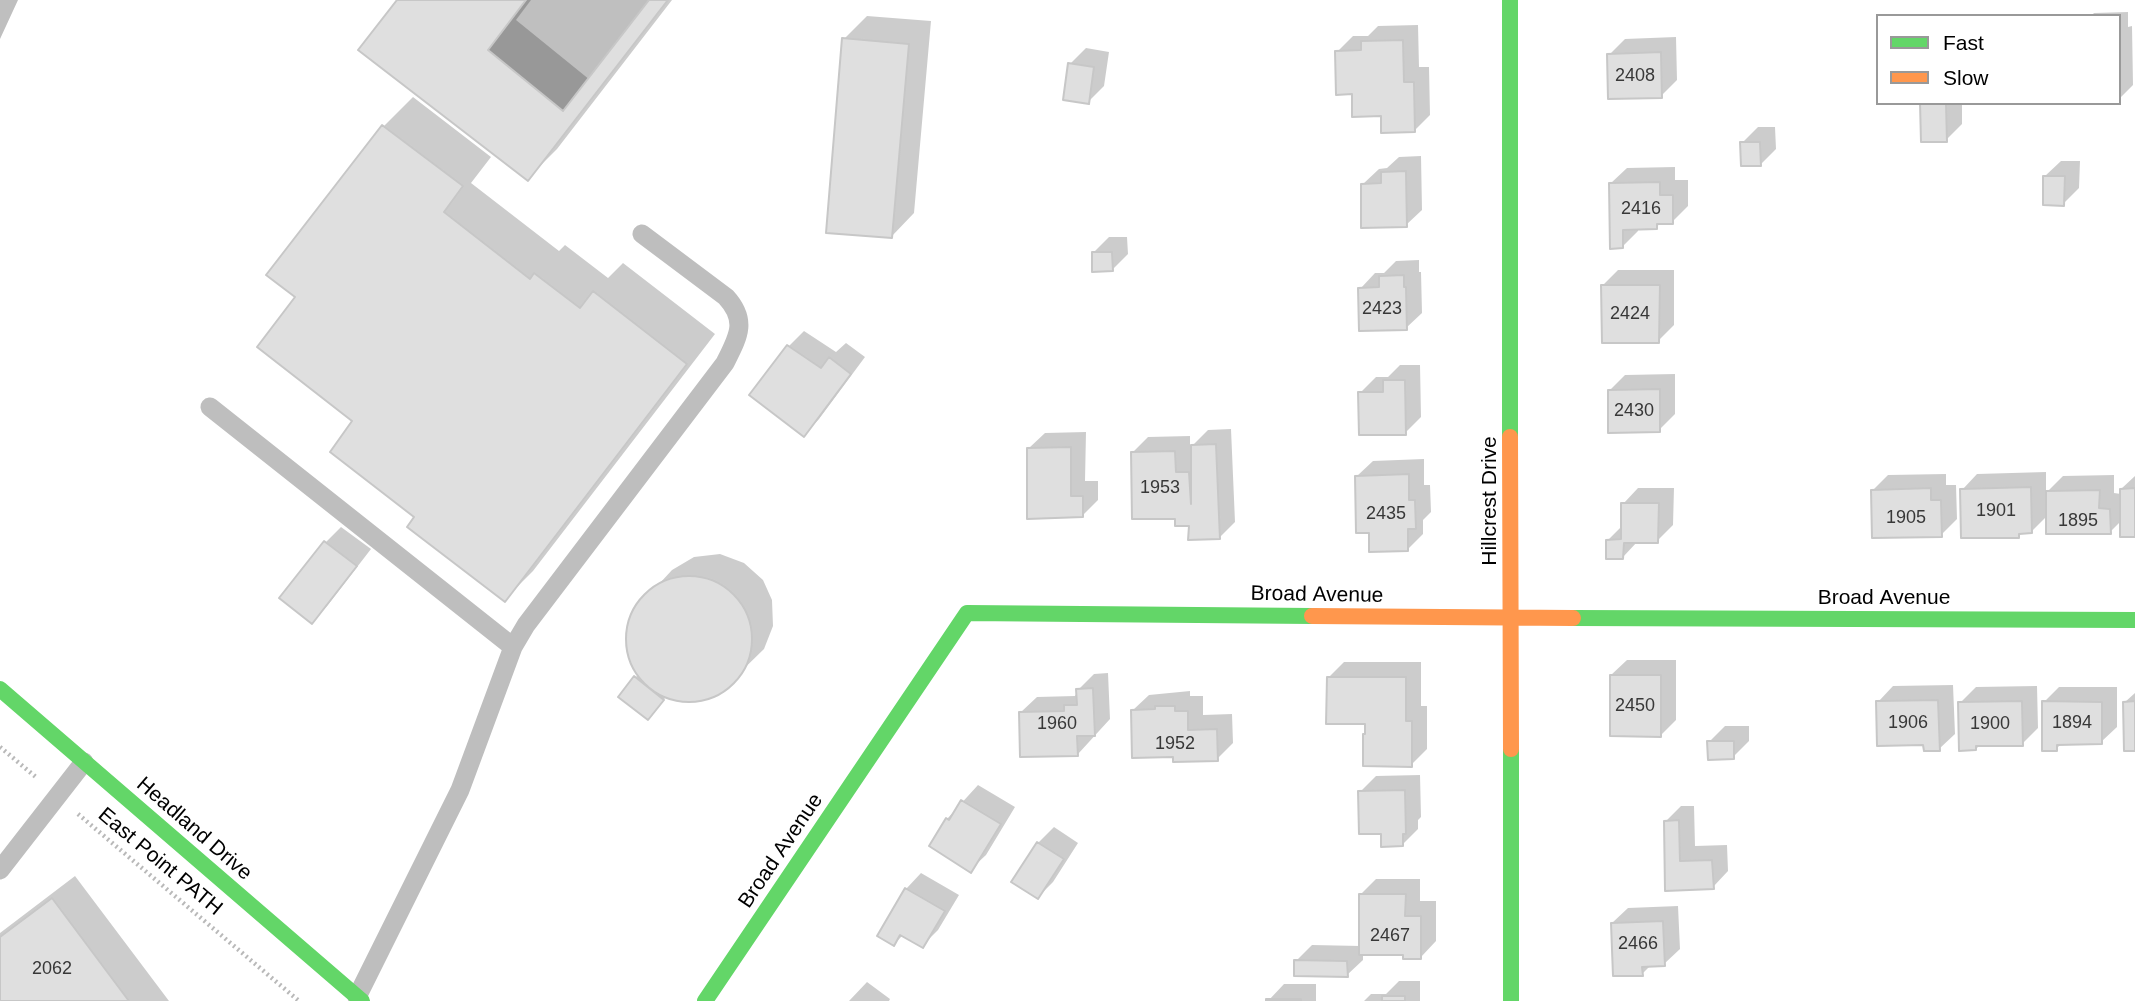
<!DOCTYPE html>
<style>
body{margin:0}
#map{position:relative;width:2135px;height:1001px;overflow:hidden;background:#fff;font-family:Arial,sans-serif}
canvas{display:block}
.legend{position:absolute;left:1876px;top:14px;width:245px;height:91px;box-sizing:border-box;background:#fff;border:2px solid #999;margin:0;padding:9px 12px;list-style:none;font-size:21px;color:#000}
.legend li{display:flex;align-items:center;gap:14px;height:35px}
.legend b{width:35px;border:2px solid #999}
</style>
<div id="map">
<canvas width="2135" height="1001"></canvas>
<ul class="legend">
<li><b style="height:9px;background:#63d668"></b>Fast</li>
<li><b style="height:9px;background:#ff974d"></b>Slow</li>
</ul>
</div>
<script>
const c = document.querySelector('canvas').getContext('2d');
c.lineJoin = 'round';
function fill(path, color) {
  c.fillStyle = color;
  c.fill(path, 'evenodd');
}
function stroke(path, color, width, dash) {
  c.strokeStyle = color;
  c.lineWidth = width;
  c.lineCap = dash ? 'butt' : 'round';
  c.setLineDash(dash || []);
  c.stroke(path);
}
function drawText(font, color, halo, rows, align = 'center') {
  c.font = font + ' Arial,sans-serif';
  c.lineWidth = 5;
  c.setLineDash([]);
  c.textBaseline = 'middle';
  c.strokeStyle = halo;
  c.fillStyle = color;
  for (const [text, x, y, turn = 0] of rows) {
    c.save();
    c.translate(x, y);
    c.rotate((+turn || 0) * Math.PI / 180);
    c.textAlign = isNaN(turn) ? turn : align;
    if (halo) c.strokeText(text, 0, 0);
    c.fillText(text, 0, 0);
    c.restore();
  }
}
const water = new Path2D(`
 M0,0H18L0,39Z
 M526,0H649L563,111L488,50Z`);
const shadow = new Path2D(`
 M399,0H531L516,20L590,80L652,0H672L557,149L528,178Z
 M2128,12V27L2132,26L2133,85L2119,99V16H2091L2094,13Z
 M867,16L931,21L914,213L892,236L844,39Z
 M1418,25L1419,67H1429L1430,115L1414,131L1382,114L1337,52L1353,36H1368L1378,26Z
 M1676,37L1677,80L1661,96L1609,55L1625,39Z
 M1086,48L1109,52L1104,86L1088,102L1070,64Z
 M413,97L491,157L471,183L559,251L565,245L608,278L623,263L715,334L533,571L504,600L417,516L354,421L298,297L269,275L384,126Z
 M1922,103H1962V124L1946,140Z
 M1758,127H1775L1776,149L1761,164L1742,143Z
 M1421,156L1422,210L1406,225L1363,184L1379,169L1387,168L1399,157Z
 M2061,161H2080L2079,188L2063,204L2045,176Z
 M1675,167V180H1688V206L1672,222H1661L1656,228H1638V231L1623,246L1611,183L1627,168Z
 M1109,237H1127L1128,254L1112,270L1093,253Z
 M1419,260V272H1421L1422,313L1406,328L1360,289L1375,273H1384L1396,261Z
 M1618,270H1674V325L1658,341L1603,285Z
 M804,331L836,352L846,343L865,357L819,419L804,435L788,347Z
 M1400,365H1420L1421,417L1405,433L1360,393L1376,377H1388Z
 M1675,374V414L1659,430L1609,391L1625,375Z
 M1231,429L1235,522L1219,538L1177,517L1133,452L1148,437L1190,436V448L1208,430Z
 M1086,432L1085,481H1098V500L1082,516L1029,448L1045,433Z
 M1424,459V485H1430L1431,512L1423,520V534L1407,550L1370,531L1357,476L1373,461Z
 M2046,472V493L2063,476L2114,475V493L2121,494V489L2135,476V535L2122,520L2110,532L2048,515L2031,532H2023L2019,536L1962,490L1977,474Z
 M1946,474V485H1956L1957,519L1941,535L1872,491L1888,475Z
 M1638,488H1674L1673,525L1657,541H1638L1623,557L1608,540L1622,526L1623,504Z
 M341,527L371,549L327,606L312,622L281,598L326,542Z
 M720,554L744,563L763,580L772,600L773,626L764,649L721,691L697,700L665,698L655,710L635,678L639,674L630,657L628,629L634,611L672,570L694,557Z
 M1627,660H1676V720L1660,736L1611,675Z
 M1344,662H1421V706H1427V749L1411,765L1367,723L1328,678Z
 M1108,673L1110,719L1078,754L1021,712L1037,697L1075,696L1078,690L1094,674Z
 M1953,685L1955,734L1939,749L1925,743L1878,702L1893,686Z
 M2037,686L2038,728L2022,744L1980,745L1976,749L1960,703L1976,687Z
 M2059,687H2117V727L2101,742L2062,743L2056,749L2044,702Z
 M1190,691V696H1203V715L1232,714L1233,743L1217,759L1175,756L1133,710L1149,695Z
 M2135,693V749L2125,702Z
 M1725,726H1749V741L1733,757L1709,742Z
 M1420,775L1421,817L1418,820V829L1402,845L1383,832L1360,792L1376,776Z
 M978,785L1015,807L986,855L970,870L947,819Z
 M1681,806H1694L1695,846L1727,845L1728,871L1713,887L1667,889L1666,821Z
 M1054,827L1078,843L1053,882L1038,897L1014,882L1038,843Z
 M921,873L959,895L938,930L922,946L903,935L894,944L906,889Z
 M75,876L169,1001H0V933Z
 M1376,879H1420V901H1436V941L1421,957L1404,953H1363V960L1347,975L1296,961L1312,945L1361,946L1360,895Z
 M1678,906L1680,949L1664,964L1651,965L1642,974L1612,923L1628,908Z
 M1399,981H1420V1001H1364L1371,994H1386Z
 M867,982L890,999L889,1001H849Z
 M1284,984H1316V1001H1268Z`);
const building = new Path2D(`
 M397,0H526L488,50L563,111L649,0H668L528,181L358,50Z
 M842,38L909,44L892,238L826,233Z
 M1403,40L1404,82H1414L1415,132L1381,133V116L1352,117V94L1336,95L1335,51L1361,50V41Z
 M1661,52L1662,98L1608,99L1607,54Z
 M1068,63L1094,67L1089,104L1063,100Z
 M1920,103H1946L1947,142H1921Z
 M382,125L463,186L444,212L530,279L534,273L580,308L593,291L687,364L505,602L407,527L414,517L330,452L352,421L257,347L295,297L266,275Z
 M1740,142H1760L1761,166H1741Z
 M1406,171L1407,227L1361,228V184L1381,183V172Z
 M2043,176H2065L2064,206L2043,205Z
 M1660,182V195H1673V224H1657V229L1623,230V248L1610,249L1609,183Z
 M1092,252H1112L1113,271L1092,272Z
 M1404,275V287H1406L1407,330L1359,331L1358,288L1379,287V276Z
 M1601,285H1660L1659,343H1602Z
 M787,345L821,368L829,357L851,374L804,437L749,395Z
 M1383,380H1405L1406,435H1359L1358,392H1383Z
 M1660,389V432L1608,433V390Z
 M1216,444L1220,539L1188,540L1189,526H1175V519H1132L1131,452L1175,451L1176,472H1189L1191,504V445Z
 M1071,447V496H1083V517L1027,519V448Z
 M1409,474V500H1415L1416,529H1408V551L1369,552V533H1356L1355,476Z
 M2031,487L2032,533L2019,534V538H1961L1960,489Z
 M1931,488V500H1941L1942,537L1872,538L1871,490Z
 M2135,488V537H2120V489Z
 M2100,490L2099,508L2110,509L2111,534H2046V491Z
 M1621,503H1659L1658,543H1624L1623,559H1606V540L1621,539Z
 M324,541L357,566L312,624L279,598Z
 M626 639a63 63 0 1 1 126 0a63 63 0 1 1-126 0Z
 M1610,675H1661V737L1610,736Z
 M634,676L664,700L648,720L618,697Z
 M1327,677H1406V721H1412V767L1363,766V734H1365V724H1326Z
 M1093,688L1095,736H1077L1078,756L1020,757L1019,712L1064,711V705H1077L1076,689Z
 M1938,700L1940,751H1924L1923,745L1877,746L1876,701Z
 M2022,701L2023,746H1976V750L1959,751L1958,702Z
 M2042,701L2102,702V744L2057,745V751H2042Z
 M2135,701V751H2124L2123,702Z
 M1155,706H1175V711H1188V730L1217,729L1218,761L1173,762V757L1132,758L1131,710L1155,709Z
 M1707,741H1734V759L1708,760Z
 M1405,790L1406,834H1403V846L1381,847V834H1359L1358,791Z
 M961,800L1001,824L971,873L929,846L946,818L949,820Z
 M1679,820L1680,861L1712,860L1714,889L1665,891L1664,821Z
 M1037,842L1064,859L1038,899L1011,882Z
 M905,888L945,911L923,948L900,935L894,946L877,936Z
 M1359,894H1406L1405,916H1421V959H1403V955H1359Z
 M52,898L129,1001H0V937Z
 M1663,921L1665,966L1642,967L1643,976H1613L1611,923Z
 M1294,960L1347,961L1348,977L1294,976Z
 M1382,996H1405V1001H1382Z
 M1266,999H1301V1001H1266Z`);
const path = new Path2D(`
 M0,747L37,778
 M78,814L299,1001`);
const lane = new Path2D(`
 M210,407L513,647
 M0,870L84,762
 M357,997L460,790L513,647L526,625L725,363C738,337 748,321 726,297L642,234`);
const fast = new Path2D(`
 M1510,0V437
 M1573,618L2135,620
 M0,689L362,1001
 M1511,749V1001
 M705,1001L967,613L1312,616`);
const slow = new Path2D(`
 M1510,437L1511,749
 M1312,616L1573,618`);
const numberNames = [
 ["2408",1635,76],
 ["2416",1641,209],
 ["2423",1382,309],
 ["2424",1630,314],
 ["2430",1634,411],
 ["1953",1160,488],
 ["1901",1996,511],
 ["2435",1386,514],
 ["1905",1906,518],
 ["1895",2078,521],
 ["2450",1635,706],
 ["1906",1908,723],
 ["1894",2072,723],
 ["1960",1057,724],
 ["1900",1990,724],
 ["1952",1175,744],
 ["2467",1390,936],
 ["2466",1638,944],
 ["2062",52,969]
];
const streetNames = [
 ["Hillcrest Drive",1490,501,-90],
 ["Broad Avenue",1317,595,1],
 ["Broad Avenue",1884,598],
 ["Headland Drive",194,829,41],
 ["Broad Avenue",781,851,-56],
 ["East Point PATH",160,862,40]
];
fill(water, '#bfbfbf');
fill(shadow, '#0003');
fill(building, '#dfdfdf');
stroke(building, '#c7c7c7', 2);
stroke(path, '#b9b9b9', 4.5, [2, 3.5]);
stroke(lane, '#bebebe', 19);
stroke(fast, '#63d668', 16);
stroke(slow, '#ff974d', 16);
drawText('18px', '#383838', null, numberNames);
drawText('21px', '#000', '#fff', streetNames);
</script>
